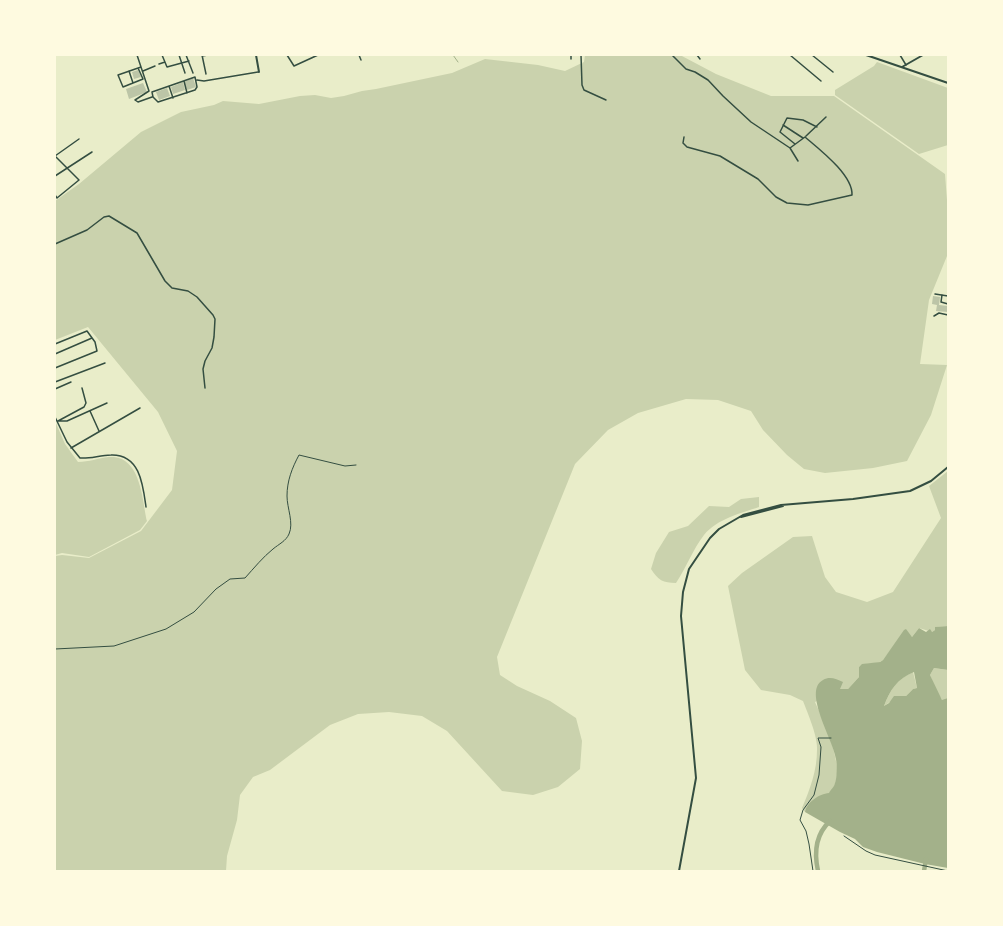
<!DOCTYPE html>
<style>
body{margin:0}
#map{position:relative;width:1003px;height:926px;overflow:hidden;background:#e9edc9;font-family:"DejaVu Sans",sans-serif}
canvas{display:block}
.frame{position:absolute;inset:0;border:56px solid #fefae0;pointer-events:none}
</style>
<div id="map">
<canvas width="1003" height="926"></canvas>
<div class="frame"></div>
</div>
<script>
const c = document.querySelector('canvas').getContext('2d');
c.lineJoin = 'round';
function fill(path, color) {
  c.fillStyle = color;
  c.fill(path, 'evenodd');
}
function stroke(path, color, width, dash) {
  c.strokeStyle = color;
  c.lineWidth = width;
  c.lineCap = dash ? 'butt' : 'round';
  c.setLineDash(dash || []);
  c.stroke(path);
}
const green = new Path2D(`
 M585,55H680L716,74L771,96H834L945,174L948,213L947,256L929,300L920,364L947,365L931,415L907,461L873,468L825,473L804,469L787,455L763,430L751,411L718,400L686,399L638,413L608,430L575,464L497,657L500,675L517,686L550,701L576,718L582,741L580,769L558,787L533,795L502,791L447,731L422,716L389,712L358,714L330,725L270,770L253,777L240,795L237,820L227,856L226,871H55V556L62,555L89,558L141,531L172,490L177,451L158,412L88,327L55,340V201L79,184L141,132L181,112L214,105L223,101L259,104L300,96L315,95L331,98L344,96L362,91L376,89L452,73L485,59L538,65L565,71L584,62Z
 M877,62L948,88V145L919,154L835,95V90L874,66Z
 M55,421L65,444L78,462C89,462 98,458 109,457C141,455 142,499 147,521L140,530L89,557L62,553L55,555Z
 M948,471V626L936,627L935,630L932,632L919,628L912,637L909,635L903,634L883,660C876,666 866,661 859,667V677L848,689H840L815,702C824,722 851,778 828,794C819,800 809,801 805,812L802,808C810,789 817,771 817,750C818,737 808,714 803,701L790,695L761,690L745,670L728,586L742,573L793,537L812,536L825,577L836,592L867,602L893,592L941,518L929,486Z
 M759,497V507C741,513 717,519 704,535C693,549 686,568 676,583C663,583 658,580 651,569L656,553L669,532L688,526L709,506L729,507L741,499Z
 M934,668L948,670V698L943,701L936,691L930,675Z
 M913,672L917,688L913,689L906,696L897,697L884,706C890,690 897,679 913,672Z`);
const water = new Path2D(`
 M948,626V670L934,668L930,675L942,700L948,698V868L925,864L877,852L863,847L855,839L840,832L805,812C807,802 819,794 829,793C830,790 834,788 835,783C837,779 837,765 836,759C834,741 802,691 823,680C830,676 836,679 843,682L840,689H848L859,677V667L862,664L880,662L883,660L904,630L906,629L912,637L919,628L926,632L930,629L932,632L935,630V627ZM914,672L917,688L913,689L906,696H894L889,703L884,706C890,690 897,679 914,672Z`);
const stream = new Path2D(`
 M453,55L458,62`);
const river = new Path2D(`
 M818,871C814,853 816,834 830,821
 M924,871L926,859`);
const building = new Path2D(`
 M138,70L141,77L134,79L132,72Z
 M193,78L196,87L187,90L184,82Z
 M183,82L185,90L173,94L171,87Z
 M143,83L147,92L129,99L126,89Z
 M167,88L170,96L159,100L156,92Z
 M933,296L940,297L939,305L948,306V312L936,311L937,305L932,304Z`);
const path = new Path2D(`
 M55,649L114,646L166,629L194,612L216,589L230,579L245,578C254,568 263,557 273,549C279,544 286,541 289,534C294,523 287,508 287,496C287,481 292,468 299,455L345,466L356,465
 M844,836L866,851L875,855L948,871
 M813,871L809,844L806,831L800,820L803,810L814,795L819,775L821,747L818,738H831`);
const minor = new Path2D(`
 M137,55L149,91L135,100L138,102L152,97
 M162,55L167,67L189,61
 M179,55L185,73
 M186,55L193,73
 M202,55L206,74
 M287,55L294,66L318,55
 M359,55L361,60
 M388,55H389
 M571,55V59
 M581,55L582,85L584,90L606,100
 M672,55L686,69L695,72L708,80L723,96L751,122L790,148L798,161
 M697,55L700,59
 M790,55L821,81
 M812,55L833,72
 M900,55L906,65
 M202,56L208,55
 M159,64L165,62
 M138,68L143,79L123,87L118,75L141,67
 M129,71L133,83
 M143,71L155,66
 M195,77L197,87L195,90L158,102L153,97L152,92Z
 M197,80L204,81L258,72
 M184,81L187,93
 M169,86L173,98
 M783,125L803,138
 M806,136L826,117
 M684,137L683,143L687,147L720,156L758,179L776,197L787,203L808,205L852,195C853,175 819,149 805,137L790,148
 M795,144L780,132L787,118L803,120L817,127
 M55,156L79,180L57,198L55,195
 M55,156L79,139
 M55,176L92,152
 M55,244L87,230L104,217L109,216L137,233L165,281L172,288L188,291L197,297L213,315L215,319L214,337L212,348L205,361L203,369L205,388
 M935,294L948,296
 M942,295L941,302L948,304
 M934,316L939,313L948,315
 M55,344L87,331L95,342L97,351L55,368
 M55,354L92,338
 M55,382L105,363
 M55,389L71,382
 M90,411L99,431
 M55,417L67,442L80,458C90,459 100,455 111,455C140,454 143,485 146,507
 M58,421H67L107,403
 M58,421L84,407L86,403L82,388
 M71,448L140,408`);
const tertiary = new Path2D(`
 M256,55L259,72
 M902,67L923,55`);
const secondary = new Path2D(`
 M866,55L948,83
 M741,517L783,506
 M679,871L696,778L681,616L683,592L689,569L710,538L719,529L743,515L781,505L853,499L910,491L931,481L948,467`);
fill(green, '#cad2ad');
fill(water, '#a3b18a');
stroke(stream, '#a3b18a', 1);
stroke(river, '#a3b18a', 4.5);
fill(building, '#bcc5a7');
stroke(path, '#344e41', 1);
stroke(minor, '#344e41', 1.5);
stroke(tertiary, '#344e41', 2);
stroke(secondary, '#344e41', 2);
</script>
